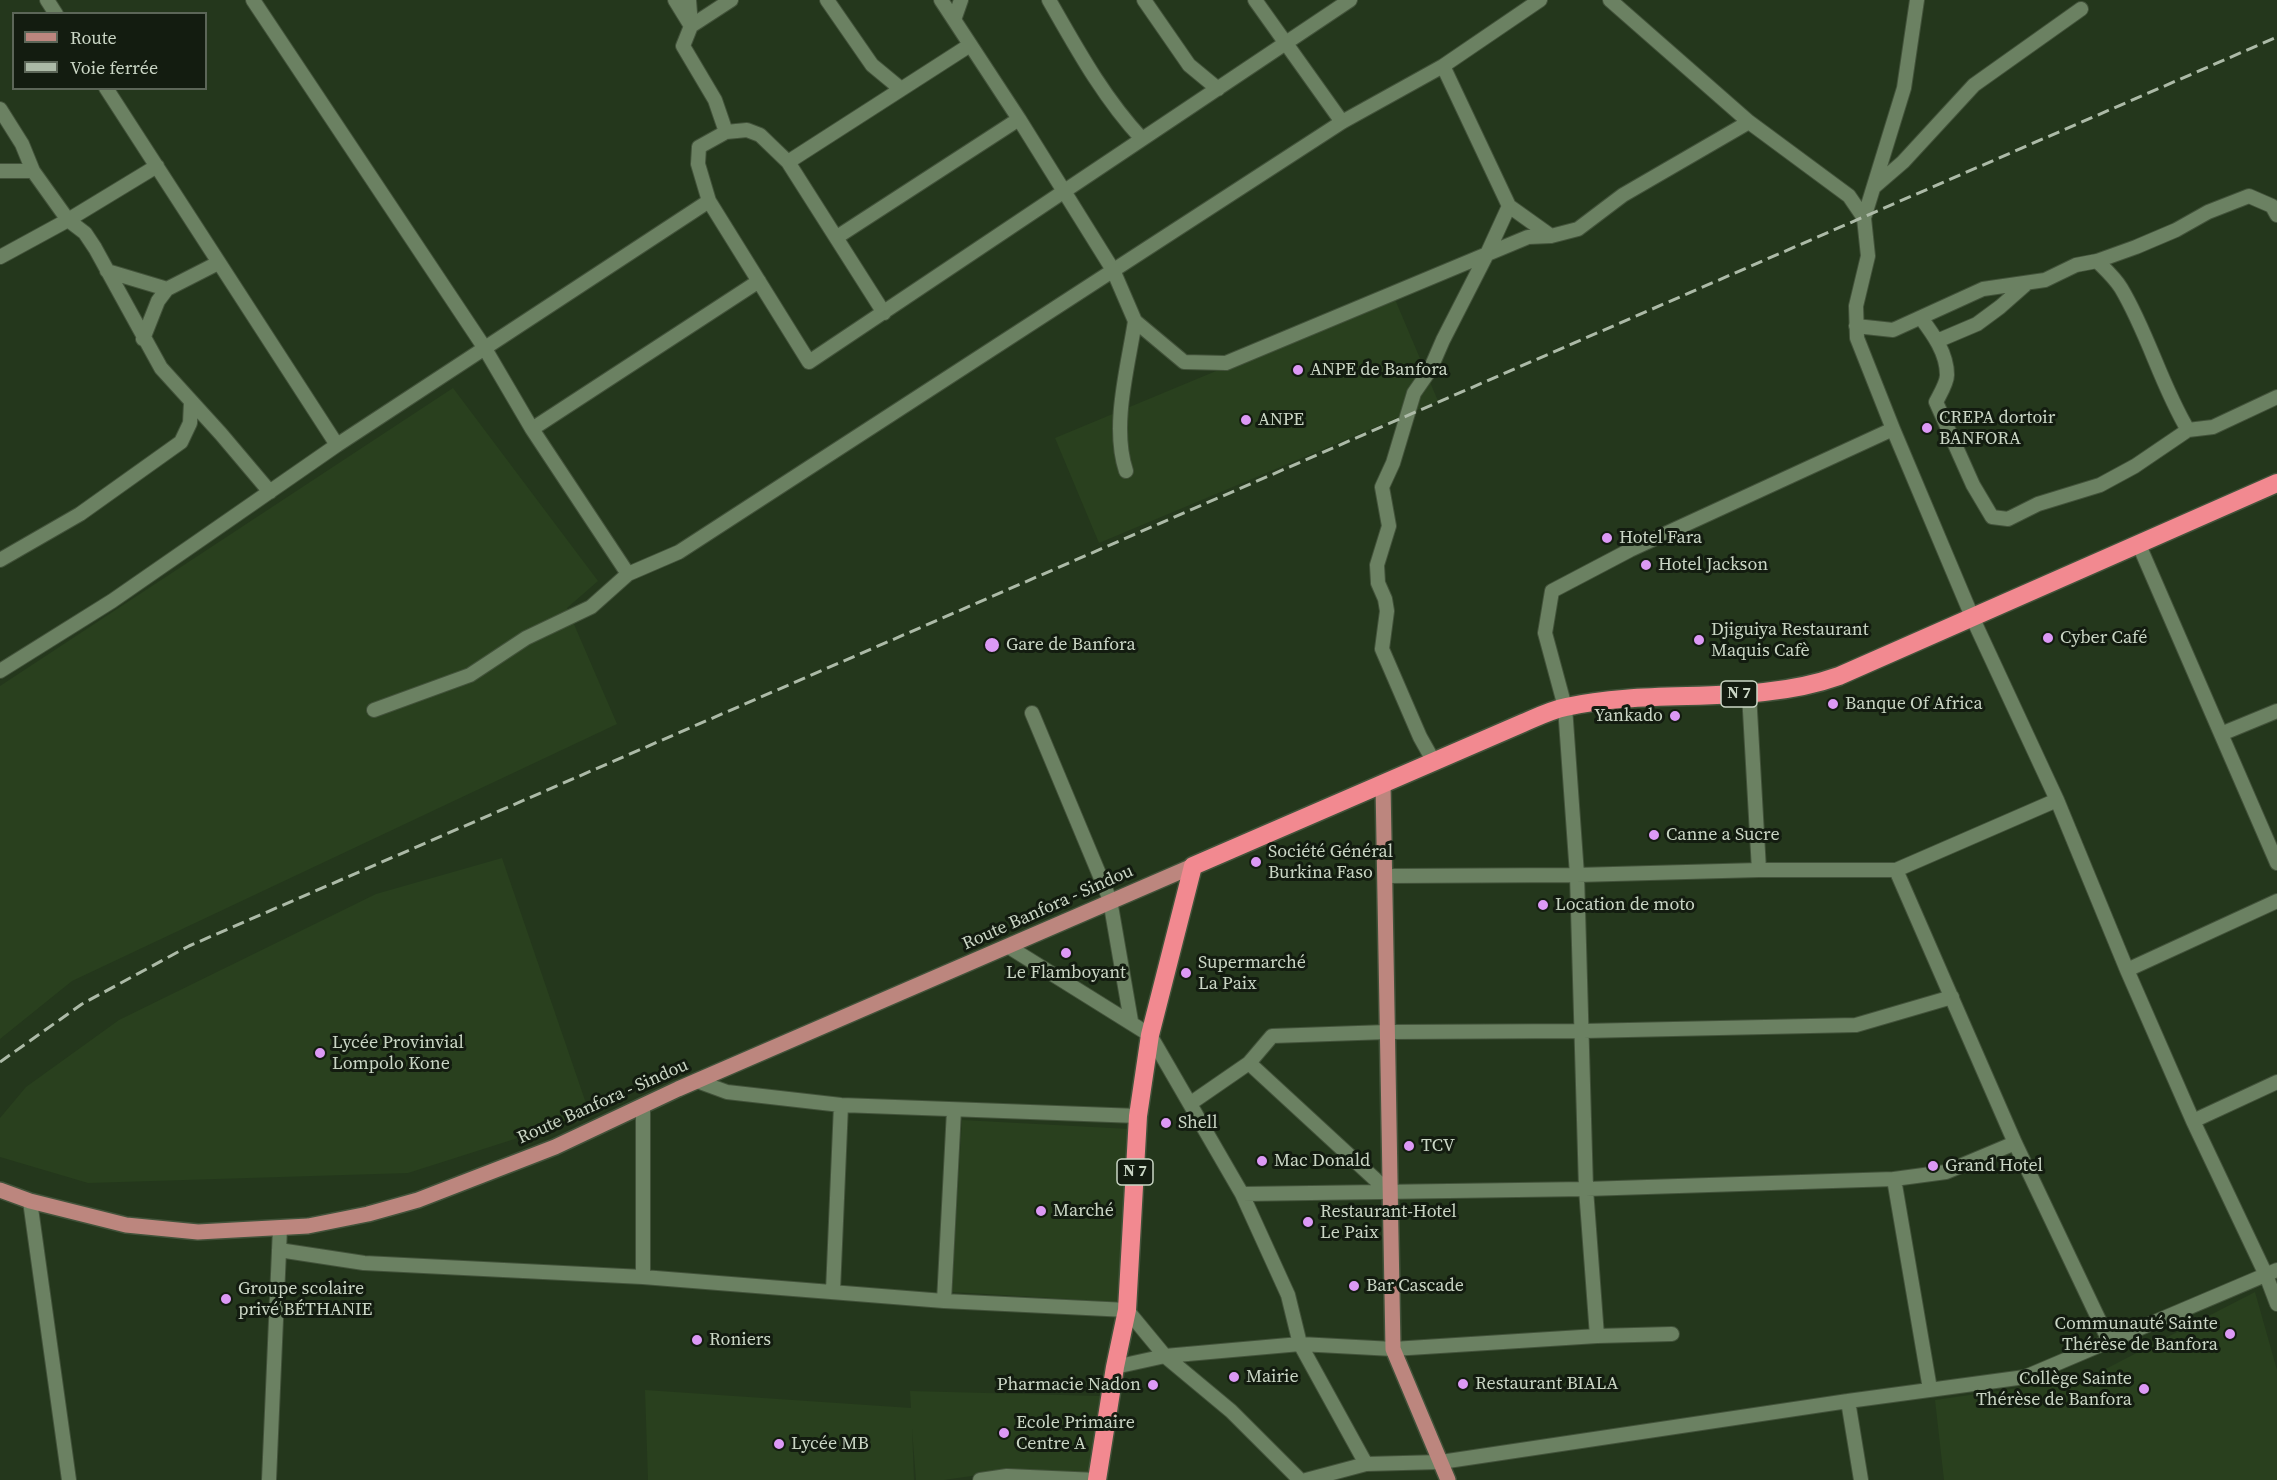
<!DOCTYPE html>
<meta charset="utf-8">
<style>
body{margin:0}
#map{position:relative;width:2277px;height:1480px;overflow:hidden;background:#24371c;font-family:"Source Serif 4",serif}
canvas{display:block}
.legend{position:absolute;left:12px;top:12px;width:195px;height:78px;box-sizing:border-box;background:#131c10;border:2px solid #5c6658;margin:0;padding:8px 10px;list-style:none;font-size:18px;color:#cad6c5}
.legend li{display:flex;align-items:center;gap:12px;height:30px}
.legend b{width:30px;border:2px solid #5c6658}
</style>
<div id="map">
<canvas width="2277" height="1480"></canvas>
<ul class="legend">
<li><b style="height:8px;background:#bc867e"></b>Route</li>
<li><b style="height:8px;background:#acbaa7"></b>Voie ferrée</li>
</ul>
</div>
<script>
const c = document.querySelector('canvas').getContext('2d');
c.lineJoin = 'round';
function fill(path, color) {
  c.fillStyle = color;
  c.fill(path, 'evenodd');
}
function stroke(path, color, width, dash) {
  c.strokeStyle = color;
  c.lineWidth = width;
  c.lineCap = dash ? 'butt' : 'round';
  c.setLineDash(dash || []);
  c.stroke(path);
}
function drawText(font, color, halo, rows, align = 'center') {
  c.font = font + ' "Source Serif 4",serif';
  c.lineWidth = 6;
  c.setLineDash([]);
  c.textBaseline = 'middle';
  c.strokeStyle = halo;
  c.fillStyle = color;
  for (const [text, x, y, turn = 0] of rows) {
    c.save();
    c.translate(x, y);
    c.rotate((+turn || 0) * Math.PI / 180);
    c.textAlign = isNaN(turn) ? turn : align;
    if (halo) c.strokeText(text, 0, 0);
    c.fillText(text, 0, 0);
    c.restore();
  }
}
const built = new Path2D(`
 M1394,297L1438,401L1099,543L1055,438Z
 M453,388L598,581L567,608L617,724L72,981L0,1039V686Z
 M502,858L590,1115L408,1173L88,1183L0,1157V1118L26,1087L119,1020L376,894Z
 M962,1120L1130,1129L1121,1302L952,1292Z
 M2255,1292L2277,1370V1480H1944L1935,1400L2088,1378Z
 M645,1390L911,1408L910,1391L1100,1396L1089,1476L1013,1470L944,1480H916L912,1428L914,1480H648Z`);
const minor = new Path2D(`
 M47,0L56,14
 M253,0L484,347L532,429L628,574
 M675,0L691,26L731,0
 M689,0L691,26L683,46L715,100L726,132L699,147L698,164L709,201L809,362L1350,0
 M827,0L872,65L901,89
 M941,0L1019,119L1113,270L1135,321L1184,362L1226,363L1528,237L1551,236L1578,229L1623,195L1749,122
 M1049,0C1077,49 1103,97 1142,139
 M1144,0L1189,65L1218,89
 M1255,0L1342,122
 M1610,0L1749,122L1849,196L1864,218L1868,256L1856,306L1857,338L1893,429L1973,619L2057,800L2127,970L2193,1121L2266,1275L2277,1304
 M954,20L961,0
 M1443,66L1509,206L1551,236
 M106,88L337,445
 M0,109L22,144L33,171L68,220L85,233L95,248L161,368L221,434L270,492
 M726,132L747,130L760,135L788,162
 M0,171H33
 M1874,187L1903,162L1974,85L2081,9
 M1864,218L1904,88L1917,0
 M837,237L1019,119
 M0,257L68,220L157,166
 M2097,261C2105,269 2115,278 2121,288C2148,333 2161,385 2188,430L2213,427L2277,397
 M107,271L167,289
 M884,313L788,162L970,45
 M1921,318C1933,334 1947,353 1947,375C1947,383 1940,394 1936,402L1973,485L1992,517L2008,519L2038,504L2100,485L2135,466L2188,430
 M1856,326L1893,330L1983,289L2045,280L2076,265L2097,261L2136,247L2176,230L2208,212L2249,196L2272,206L2277,215
 M143,339L158,301L167,289L218,263
 M1937,341L1977,324L2000,307L2025,285
 M532,429L759,281
 M1126,471C1111,426 1128,367 1135,321
 M2139,545L2277,863
 M0,560L80,514L181,442L190,423L191,402
 M0,671L112,601L337,445L709,201
 M1749,693L1759,870
 M374,710L470,675L526,638L591,607L628,574L679,552L1342,122L1443,66L1540,0
 M1032,713L1110,900L1131,1021
 M2221,734L2277,711
 M1434,762L1420,737L1382,649L1387,611L1385,599L1378,583L1377,565L1389,526L1382,487L1393,463L1414,393L1430,370L1443,340L1487,254L1509,206
 M1896,870L2015,1143L2110,1343
 M1385,876L1577,875L1759,870H1896L2057,800
 M1009,947L1150,1035L1242,1194L1288,1295L1300,1344L1366,1464
 M2127,970L2277,901
 M1249,1063L1390,1193
 M697,1081L727,1092L841,1105L1138,1116
 M1191,1103L1249,1063L1272,1036L1387,1032L1583,1031L1856,1025L1952,997
 M2193,1121L2277,1082
 M1894,1179L1930,1389
 M1242,1194L1586,1189L1894,1179L1946,1172L2015,1143
 M30,1201L69,1480
 M279,1250L364,1263L643,1277L944,1301L1127,1310L1165,1356L1231,1411L1300,1480
 M643,1277V1106
 M833,1291L841,1105
 M944,1301L954,1110
 M1597,1336L1586,1189L1577,875L1565,707L1545,633L1552,591L1630,550L1893,429
 M1115,1367L1165,1356L1300,1344L1393,1349L1597,1336L1672,1334
 M1848,1401L1861,1480
 M269,1480L280,1228
 M980,1480L1007,1476L1097,1480
 M1306,1480L1366,1464L1441,1462L1848,1401L2025,1377L2277,1270`);
const major = new Path2D(`
 M1383,784L1393,1349L1448,1480
 M0,1190L30,1201L126,1225L198,1232L308,1226L368,1214L418,1200L555,1147L678,1089L1193,866`);
const highway = new Path2D(`
 M1097,1480L1115,1367L1127,1310L1138,1116L1150,1035L1193,866L1523,723C1537,717 1551,710 1566,707C1656,687 1752,707 1839,676L2277,483`);
const rail = new Path2D(`
 M0,1062L82,1004L189,946L2277,37`);
const markers = [
 [1298,370,6,"#dc99f5"],
 [1246,420,6,"#dc99f5"],
 [1927,428,6,"#dc99f5"],
 [1607,538,6,"#dc99f5"],
 [1646,565,6,"#dc99f5"],
 [2048,638,6,"#dc99f5"],
 [1699,640,6,"#dc99f5"],
 [992,645,8,"#dc99f5"],
 [1833,704,6,"#dc99f5"],
 [1675,716,6,"#dc99f5"],
 [1654,835,6,"#dc99f5"],
 [1256,862,6,"#dc99f5"],
 [1543,905,6,"#dc99f5"],
 [1066,953,6,"#dc99f5"],
 [1186,973,6,"#dc99f5"],
 [320,1053,6,"#dc99f5"],
 [1166,1123,6,"#dc99f5"],
 [1409,1146,6,"#dc99f5"],
 [1262,1161,6,"#dc99f5"],
 [1933,1166,6,"#dc99f5"],
 [1041,1211,6,"#dc99f5"],
 [1308,1222,6,"#dc99f5"],
 [1354,1286,6,"#dc99f5"],
 [226,1299,6,"#dc99f5"],
 [2230,1334,6,"#dc99f5"],
 [697,1340,6,"#dc99f5"],
 [1234,1377,6,"#dc99f5"],
 [1463,1384,6,"#dc99f5"],
 [1153,1385,6,"#dc99f5"],
 [2144,1389,6,"#dc99f5"],
 [1004,1433,6,"#dc99f5"],
 [779,1444,6,"#dc99f5"]
];
const shields = [
 [1739,694,36],
 [1135,1172,36]
];
const shieldNames = [
 ["N 7",1739,694],
 ["N 7",1135,1172]
];
const poiNames = [
 ["ANPE de Banfora",1310,370],
 ["CREPA dortoir",1939,418],
 ["BANFORA",1939,439],
 ["ANPE",1258,420],
 ["Hotel Fara",1619,538],
 ["Hotel Jackson",1658,565],
 ["Djiguiya Restaurant",1711,630],
 ["Maquis Cafè",1711,651],
 ["Cyber Café",2060,638],
 ["Gare de Banfora",1006,645],
 ["Banque Of Africa",1845,704],
 ["Yankado",1663,716,"right"],
 ["Canne a Sucre",1666,835],
 ["Société Général",1268,852],
 ["Burkina Faso",1268,873],
 ["Location de moto",1555,905],
 ["Supermarché",1198,963],
 ["La Paix",1198,984],
 ["Le Flamboyant",1066,973,"center"],
 ["Lycée Provinvial",332,1043],
 ["Lompolo Kone",332,1064],
 ["Shell",1178,1123],
 ["TCV",1421,1146],
 ["Mac Donald",1274,1161],
 ["Grand Hotel",1945,1166],
 ["Marché",1053,1211],
 ["Restaurant-Hotel",1320,1212],
 ["Le Paix",1320,1233],
 ["Bar Cascade",1366,1286],
 ["Groupe scolaire",238,1289],
 ["privé BÉTHANIE",238,1310],
 ["Communauté Sainte",2218,1324,"right"],
 ["Thérèse de Banfora",2218,1345,"right"],
 ["Roniers",709,1340],
 ["Mairie",1246,1377],
 ["Collège Sainte",2132,1379,"right"],
 ["Thérèse de Banfora",2132,1400,"right"],
 ["Restaurant BIALA",1475,1384],
 ["Pharmacie Nadon",1141,1385,"right"],
 ["Ecole Primaire",1016,1423],
 ["Centre A",1016,1444],
 ["Lycée MB",791,1444]
];
const streetNames = [
 ["Route Banfora - Sindou",1048,908,-24],
 ["Route Banfora - Sindou",603,1102,-24]
];
fill(built, '#29401e');
stroke(minor, '#42523a', 16);
stroke(major, '#42523a', 18);
stroke(highway, '#42523a', 21);
stroke(minor, '#6b8162', 14);
stroke(major, '#bc867e', 15);
stroke(highway, '#f28990', 18);
stroke(rail, '#acbaa7', 3, [12, 6]);
for (const [x, y, r, color] of markers) {
  const dot = new Path2D();
  dot.arc(x, y, r, 0, 2 * Math.PI);
  c.fillStyle = color;
  c.fill(dot);
  stroke(dot, '#131c10', 2);
}
for (const [x, y, w] of shields) {
  const box = new Path2D();
  box.roundRect(x - w / 2, y - 13, w, 26, 4.5);
  c.fillStyle = '#131c10';
  c.fill(box);
  stroke(box, '#cad6c5', 1.5);
}
drawText('bold 16px', '#cad6c5', null, shieldNames);
drawText('18px', '#cad6c5', '#131c10', poiNames, 'left');
drawText('18px', '#cad6c5', '#131c10', streetNames);
</script>
